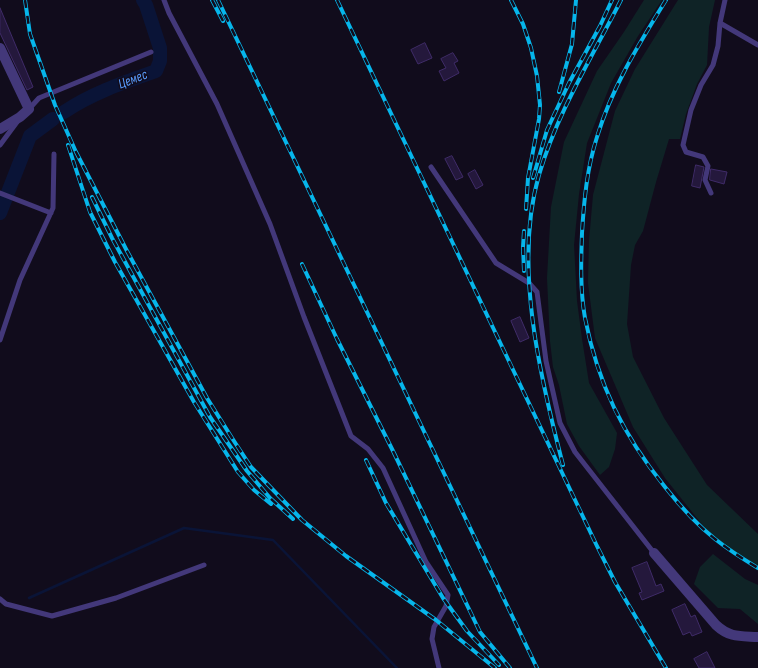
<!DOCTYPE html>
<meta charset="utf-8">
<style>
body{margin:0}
canvas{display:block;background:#110c1c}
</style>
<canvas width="758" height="668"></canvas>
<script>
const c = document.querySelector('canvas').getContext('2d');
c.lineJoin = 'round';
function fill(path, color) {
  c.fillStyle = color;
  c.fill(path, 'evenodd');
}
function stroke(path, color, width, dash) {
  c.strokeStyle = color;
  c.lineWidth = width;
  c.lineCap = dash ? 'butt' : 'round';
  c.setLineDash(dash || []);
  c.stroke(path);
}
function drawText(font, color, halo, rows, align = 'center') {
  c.font = font + ' "Sofia Sans Condensed",sans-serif';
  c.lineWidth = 3;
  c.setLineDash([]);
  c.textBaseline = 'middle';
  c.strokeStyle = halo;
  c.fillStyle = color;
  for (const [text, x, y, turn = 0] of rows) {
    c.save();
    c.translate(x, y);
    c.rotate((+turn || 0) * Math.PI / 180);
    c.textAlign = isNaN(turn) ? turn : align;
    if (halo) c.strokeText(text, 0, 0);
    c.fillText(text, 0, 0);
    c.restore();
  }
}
const green = new Path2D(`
 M644,0H662L638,36L611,83L587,143L579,194L574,245L577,301L582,339L589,383L617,433L615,449L609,467L600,475L579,446L567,424L559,385L553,367L550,341L547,278L551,207L564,142L597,71L624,32Z
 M678,0H715L709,27L707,65L697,84L686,114L680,139H669L656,182L643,231L635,245L631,265L627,324L633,357L664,418L707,485L758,534V571L708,532L665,478L633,427L595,338L588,283L589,241L593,195L615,111L635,69Z
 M713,554L745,579L758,585V624L740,609L718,608L694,584L700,567Z`);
const stream = new Path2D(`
 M29,598L184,528L273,540L397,668`);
const river = new Path2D(`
 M64,112C92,93 125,82 156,71L160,61V48L146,5L143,0
 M0,213L30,136L53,119`);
const building = new Path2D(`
 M0,8L33,87L27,90L0,33Z
 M425,43L432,58L418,64L411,50Z
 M453,53L458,61L454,63L459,73L444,81L439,71L446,68L441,59Z
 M452,156L463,177L456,180L445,159Z
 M696,165L704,167L700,188L692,186Z
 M711,169L727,172L724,184L710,180Z
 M475,170L483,185L476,189L468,174Z
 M520,317L529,338L520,342L511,321Z
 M647,562L656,586L661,584L664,591L642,600L639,593L642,592L632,568Z
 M685,604L691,617L695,615L702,632L692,636L690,632L683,635L672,610Z
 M707,652L715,668H699L694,659Z`);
const service = new Path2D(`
 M164,0L169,13L217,104L270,224L304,317L351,436L368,449L383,468L426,562L448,595L446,606L434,627L432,639L439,668
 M720,23L758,45
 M29,109L39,98L151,52
 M0,145L17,122
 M431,167L496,263L529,283L537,292L546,361L560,423L575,452L654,553
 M0,193L51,213
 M711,193L705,180L708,166L703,157L686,152L683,145L691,110L701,85L713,65L718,46L720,23L725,0
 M0,340L20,280L53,208L54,154
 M0,599L6,604L52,616L116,598L204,565`);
const minor = new Path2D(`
 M0,48L29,109L20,117L0,129
 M654,553L716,625C730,638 740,636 758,637`);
const rail = new Path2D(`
 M25,0L30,34L55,105L76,152L127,251L207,398L232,438L251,467L302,520L346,556L436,620L495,668
 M212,0L223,21
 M218,0L537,668
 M337,0L596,544L615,582L666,668
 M511,0L523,24L531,48L537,76L540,105L539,119L528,178L526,209
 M666,0C639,44 612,87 597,137C587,168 584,200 582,233C581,261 580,290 585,318C598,384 623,435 665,487C680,506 696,524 715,539C729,550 743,559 758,568
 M559,92L572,44L576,0
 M68,145L90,212L115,262L194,402L238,472L254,490L271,504
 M533,178L547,130L569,83L600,26L612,0
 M92,197L112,238L210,417L247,471L270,498L293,519
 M524,231L523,247L524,271
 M302,264L337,339L393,451L480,632L510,668
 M366,460L386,503L443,598L467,631L499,665
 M563,465C540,377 513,264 539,175C557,113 592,57 621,0`);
const waterNames = [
 ["Цемес",133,80,-21]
];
fill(green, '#0f2326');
stroke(stream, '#0a1437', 2.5);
stroke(river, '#0a1437', 14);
fill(building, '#24183c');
stroke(building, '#3f2b68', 1);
stroke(service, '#43387a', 5);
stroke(minor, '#43387a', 10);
stroke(rail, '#06b6eb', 4);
stroke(rail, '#110c1c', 2.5, [8]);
drawText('italic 14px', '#599bfb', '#110c1c', waterNames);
</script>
